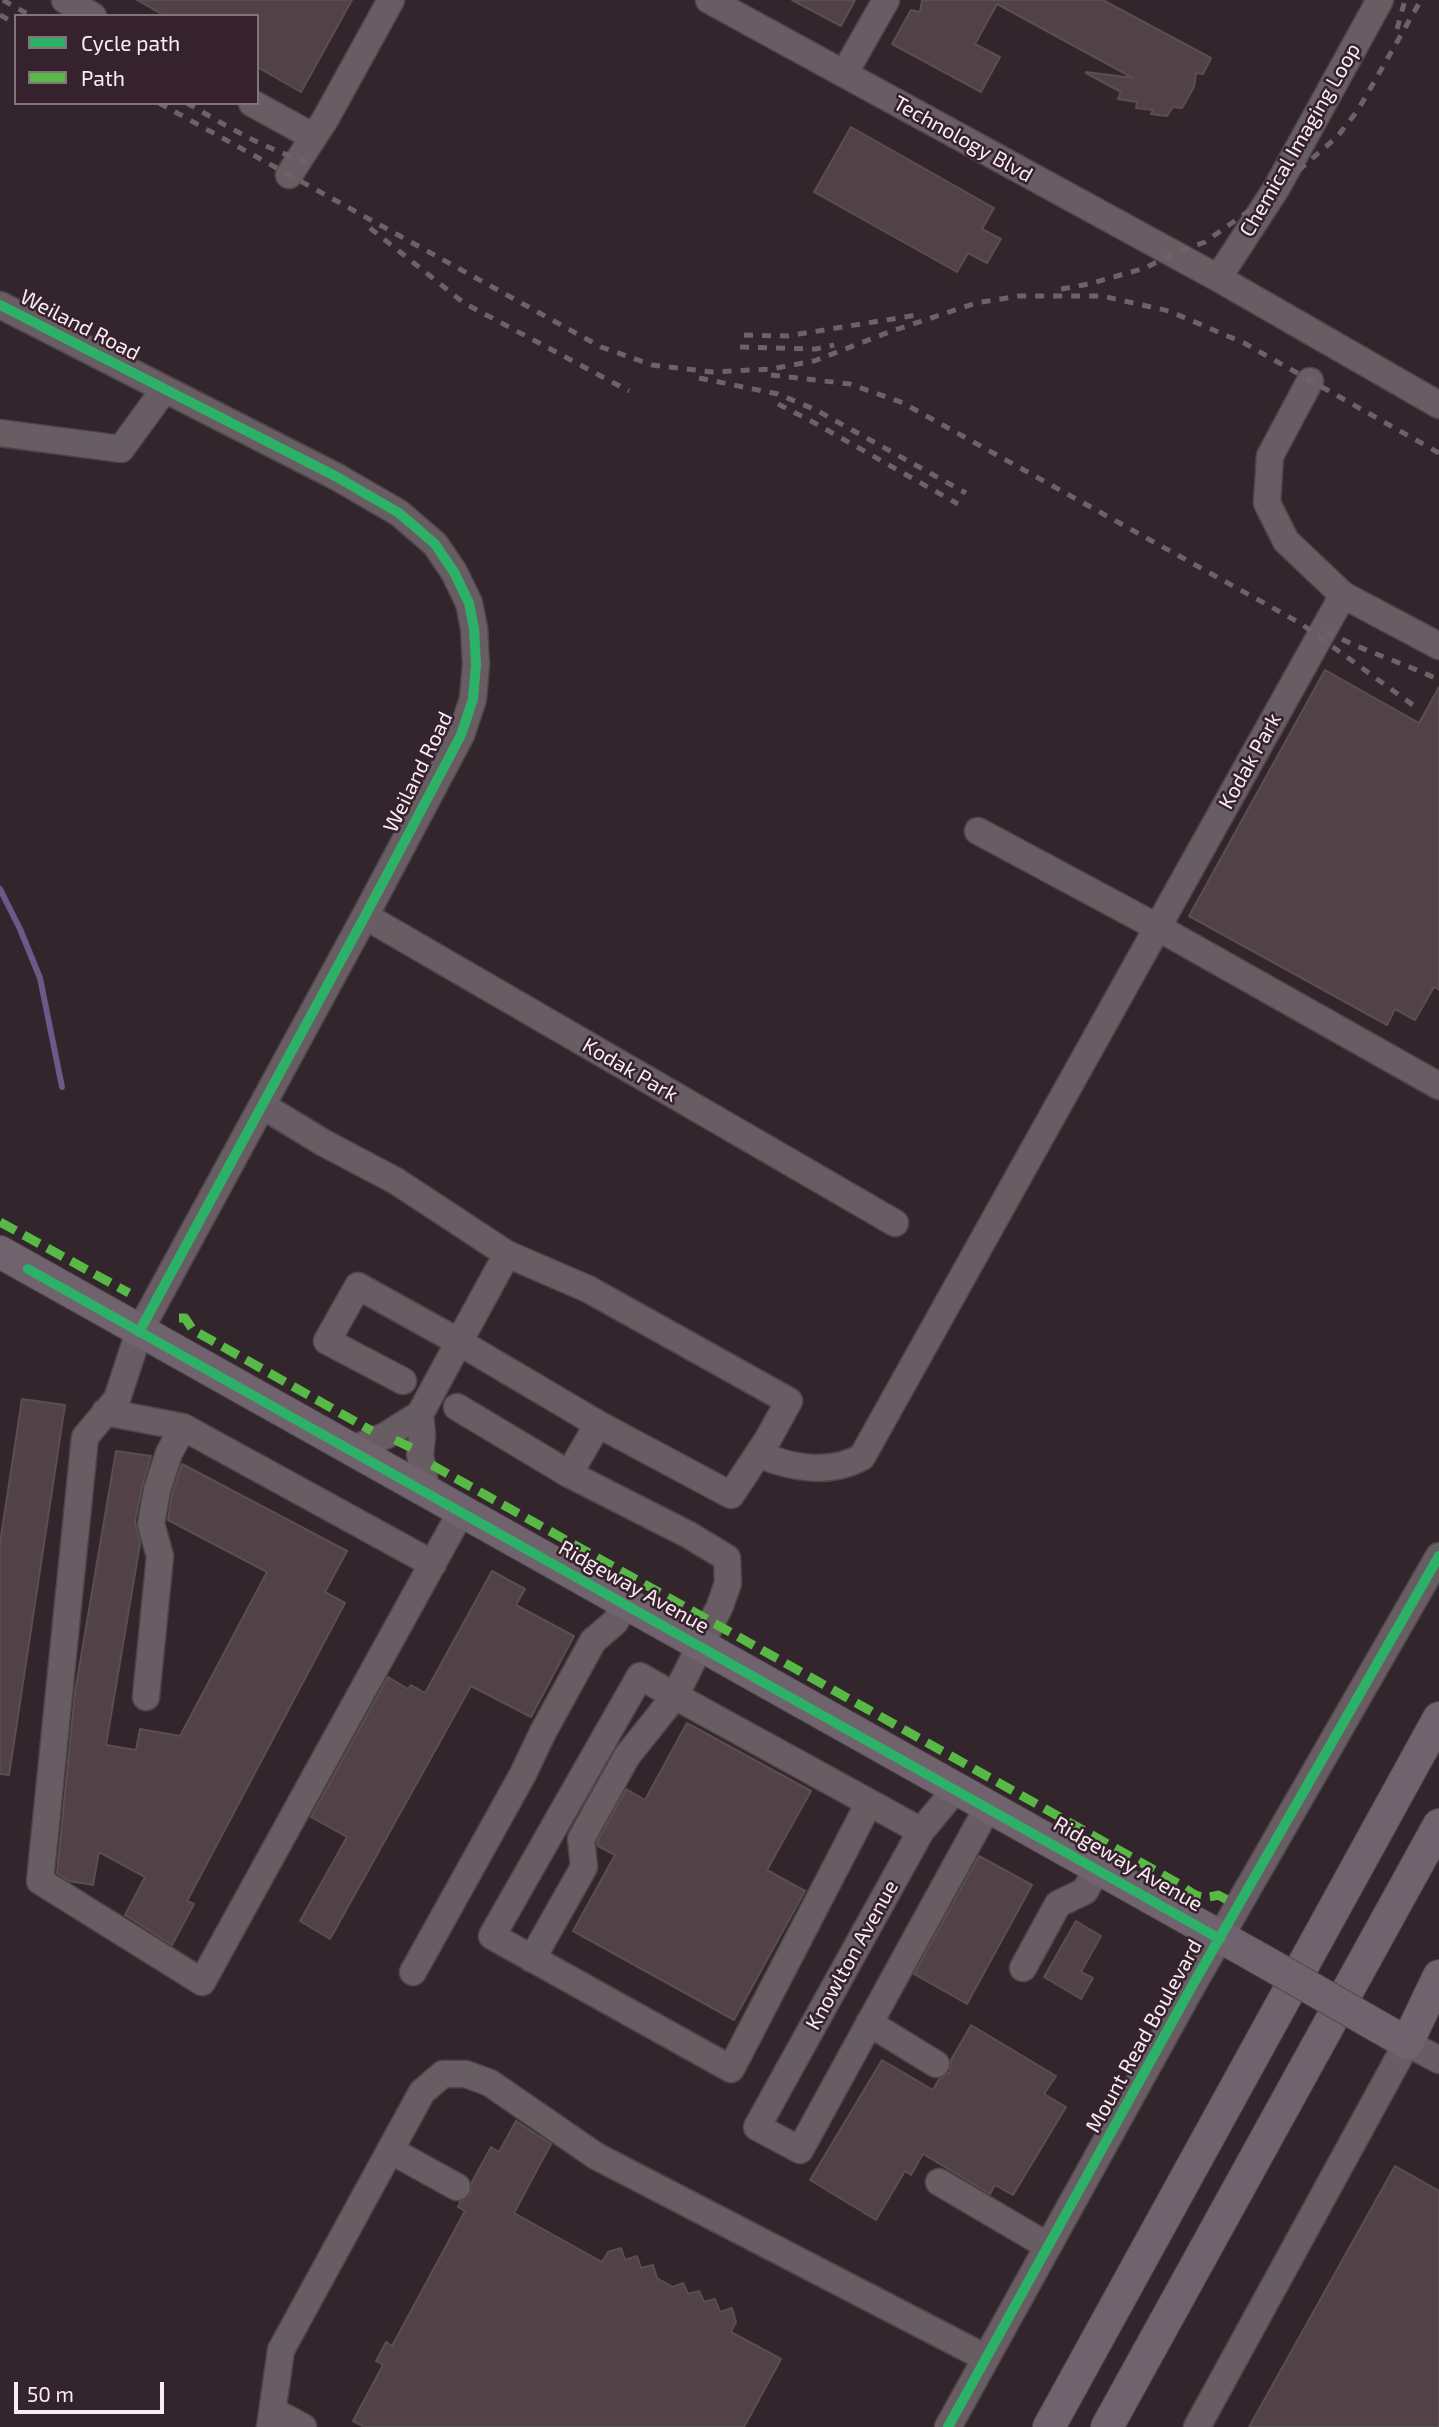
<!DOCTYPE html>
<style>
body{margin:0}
#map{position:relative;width:1439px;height:2427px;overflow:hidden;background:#32262c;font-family:"Exo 2",sans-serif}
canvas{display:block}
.legend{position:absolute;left:14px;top:14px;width:245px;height:91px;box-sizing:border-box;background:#36222d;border:2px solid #84737c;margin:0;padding:9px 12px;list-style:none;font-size:21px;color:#faecf3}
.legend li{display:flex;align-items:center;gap:14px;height:35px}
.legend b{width:35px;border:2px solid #84737c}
.scale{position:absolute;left:14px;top:2382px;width:150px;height:32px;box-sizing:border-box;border:4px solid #faecf3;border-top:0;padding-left:9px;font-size:21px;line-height:24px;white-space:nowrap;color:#faecf3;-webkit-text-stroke:5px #36222d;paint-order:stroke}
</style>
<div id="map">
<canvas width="1439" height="2427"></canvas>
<ul class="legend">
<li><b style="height:9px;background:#2db169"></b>Cycle path</li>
<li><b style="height:9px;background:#58b947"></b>Path</li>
</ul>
<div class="scale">50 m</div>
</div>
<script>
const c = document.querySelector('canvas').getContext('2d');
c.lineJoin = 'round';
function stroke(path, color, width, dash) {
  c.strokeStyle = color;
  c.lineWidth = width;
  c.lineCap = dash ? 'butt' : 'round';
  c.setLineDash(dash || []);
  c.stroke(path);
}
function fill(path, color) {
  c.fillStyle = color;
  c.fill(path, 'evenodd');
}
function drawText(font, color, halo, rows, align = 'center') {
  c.font = font + ' "Exo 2",sans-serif';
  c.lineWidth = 5;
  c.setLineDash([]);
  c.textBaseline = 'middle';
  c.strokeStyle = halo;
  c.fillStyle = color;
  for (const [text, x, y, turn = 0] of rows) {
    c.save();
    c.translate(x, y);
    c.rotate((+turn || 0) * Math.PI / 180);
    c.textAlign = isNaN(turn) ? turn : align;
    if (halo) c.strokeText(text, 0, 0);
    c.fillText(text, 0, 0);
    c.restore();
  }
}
const stream = new Path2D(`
 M0,889L20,929L40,978L62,1087`);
const building = new Path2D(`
 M137,0H352L301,92L257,67V16H165Z
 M792,0H855L841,26Z
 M922,0H1103L1211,58L1203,74L1196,73L1194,87L1182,108L1173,107L1167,116L1151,114L1153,110L1136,108L1137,102L1118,99L1121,92L1086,73V72L1133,78L997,4L975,44L1000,57L981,92L892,44L911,10L920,12Z
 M851,127L994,208L982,229L1001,239L987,263L968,253L957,272L814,192Z
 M1325,670L1419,723L1439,687V990L1434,987L1415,1020L1395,1009L1387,1025L1189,916Z
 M22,1399L65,1405L9,1775L0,1774V1543Z
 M116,1451L151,1456L142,1487L135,1521L140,1544L106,1745L136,1750L140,1729L180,1736L267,1572L168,1520L172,1494L182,1464L347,1551L325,1592L345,1603L187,1901L194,1904L172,1945L125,1915L145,1877L99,1852L93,1885L69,1881L57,1873L75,1692Z
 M492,1571L525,1589L516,1605L574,1636L531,1717L471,1686L330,1939L300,1921L347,1837L311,1817L388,1677L408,1689L411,1685L425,1693Z
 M687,1723L811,1791L767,1870L805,1891L734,2020L573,1931L615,1855L598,1846L597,1842L626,1789L645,1800Z
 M979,1856L1032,1885L967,2004L914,1974Z
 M1076,1921L1101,1936L1081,1972L1093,1978L1081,1999L1044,1977Z
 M971,2025L1056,2076L1044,2094L1066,2107L1013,2195L995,2185L990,2194L923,2154L911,2175L905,2171L876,2220L810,2180L882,2060L933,2090L939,2079L950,2072L951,2060Z
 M516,2121L551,2144L514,2213L602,2262L608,2252L621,2248L625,2260L637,2256L641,2268L653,2265L657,2278L673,2287L683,2283L688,2294L699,2291L704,2302L715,2299L720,2312L732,2308L736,2322L731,2332L781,2359L744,2427H364L353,2421L383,2365L376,2361L386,2342L392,2346L465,2211L458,2207L460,2202L470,2195L472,2182L491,2147L499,2152Z
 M1395,2166L1439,2191V2427H1249Z`);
const minor = new Path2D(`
 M65,0L93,16
 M709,0L1218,278L1439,405
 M844,74L886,0
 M252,103L312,136
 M289,175L326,118L391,0
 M1218,278L1276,189L1380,0
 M0,305L337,477L399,513L435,544L454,572L469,603L474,628L476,664L473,699L461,735L365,916L139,1332L117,1399L85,1437L40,1881L202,1982L461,1512
 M1310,381L1270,456L1267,503L1286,541L1343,595L1439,646
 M0,433L121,449L164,390
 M978,831L1157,927L1439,1086
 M365,916L895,1223
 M263,1106L324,1143L396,1181L507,1254L459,1342L358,1286L327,1341L403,1381
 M507,1254L588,1289L789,1401L768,1439L731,1495L598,1424
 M457,1407L569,1474
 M105,1412L183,1427L433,1564
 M420,1414L422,1435L420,1455L427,1493
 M350,1450L385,1436L420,1414L459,1342L598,1424L569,1474L689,1535L727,1558L728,1583L720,1606L675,1696L921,1831
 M758,1454C791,1468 830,1475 862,1457L1343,595
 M146,1697L160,1556L151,1524L157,1490L169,1453L183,1427
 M956,1789L921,1831L757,2127L800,2150L988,1807
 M532,1959L584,1867L581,1839L627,1756L675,1696L640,1676L492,1936L731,2069L869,1803
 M1023,1968L1058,1904L1085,1891L1097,1869
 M413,1972L523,1774L543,1732L593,1641L615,1622L625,1604
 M869,2023L936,2064
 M390,2150L457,2187
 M939,2182L1048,2246
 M273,2411L303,2427
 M270,2427L281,2350L422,2092L443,2074H466L490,2083L596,2156L986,2358
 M948,2427L1192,1986L1439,1556
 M1197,2427L1407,2043L1439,2060`);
const major = new Path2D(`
 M0,1252L1260,1959
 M1379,2027L1407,2043L1439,1976
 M1049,2427L1439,1718
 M1107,2427L1439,1825`);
const rail = new Path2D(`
 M3,0L31,16
 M0,15L16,24
 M1397,29L1405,0
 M159,103L601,347L652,365L712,372L771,369L814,361L892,331L976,303L1019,296H1102L1169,311L1244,343L1439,453
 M187,103C225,125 267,151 310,162
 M370,228L464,303L629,391
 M1061,289L1089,284L1145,268L1173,254L1205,242L1263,201L1337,137L1358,110L1421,0
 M744,335L787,336L917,315
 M740,347L816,349L834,345
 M771,375L850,384L903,403L1300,623L1417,708
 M699,378L778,394L816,410L966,493
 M778,404L811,421L958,504
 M1326,631C1362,651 1402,662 1439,680`);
const majorBridge = new Path2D(`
 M1260,1959L1379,2027`);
const quiet = new Path2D(`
 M0,1222L129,1293
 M179,1318H185L193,1330L211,1340L372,1431
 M395,1440L412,1448
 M432,1465L1181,1885C1195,1896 1201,1900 1218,1895L1239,1906`);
const cycleway = new Path2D(`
 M0,305L337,477L399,513L435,544L454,572L469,603L474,628L476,664L473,699L461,735L365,916L139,1332
 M28,1269L1220,1939
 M948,2427L1192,1986L1439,1556`);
const streetNames = [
 ["Technology Blvd",963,139,29],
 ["Chemical Imaging Loop",1300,140,-60],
 ["Weiland Road",80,325,27],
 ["Kodak Park",1250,761,-61],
 ["Weiland Road",418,772,-64],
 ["Kodak Park",630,1070,30],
 ["Ridgeway Avenue",634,1587,29],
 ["Ridgeway Avenue",1128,1864,30],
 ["Knowlton Avenue",852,1955,-61],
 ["Mount Read Boulevard",1144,2036,-61]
];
stroke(stream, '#6e5789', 6);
fill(building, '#524147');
stroke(building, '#594e52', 2);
stroke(minor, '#4e4449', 29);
stroke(major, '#4e4449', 34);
stroke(minor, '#675d62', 26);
stroke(major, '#71636d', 32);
stroke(rail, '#6c6268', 5, [9, 9]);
stroke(majorBridge, '#4e4449', 34, []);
stroke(majorBridge, '#71636d', 32);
stroke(quiet, '#58b947', 9, [18, 9]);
stroke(cycleway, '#2db169', 10);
drawText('21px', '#faecf3', '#36222d', streetNames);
</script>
